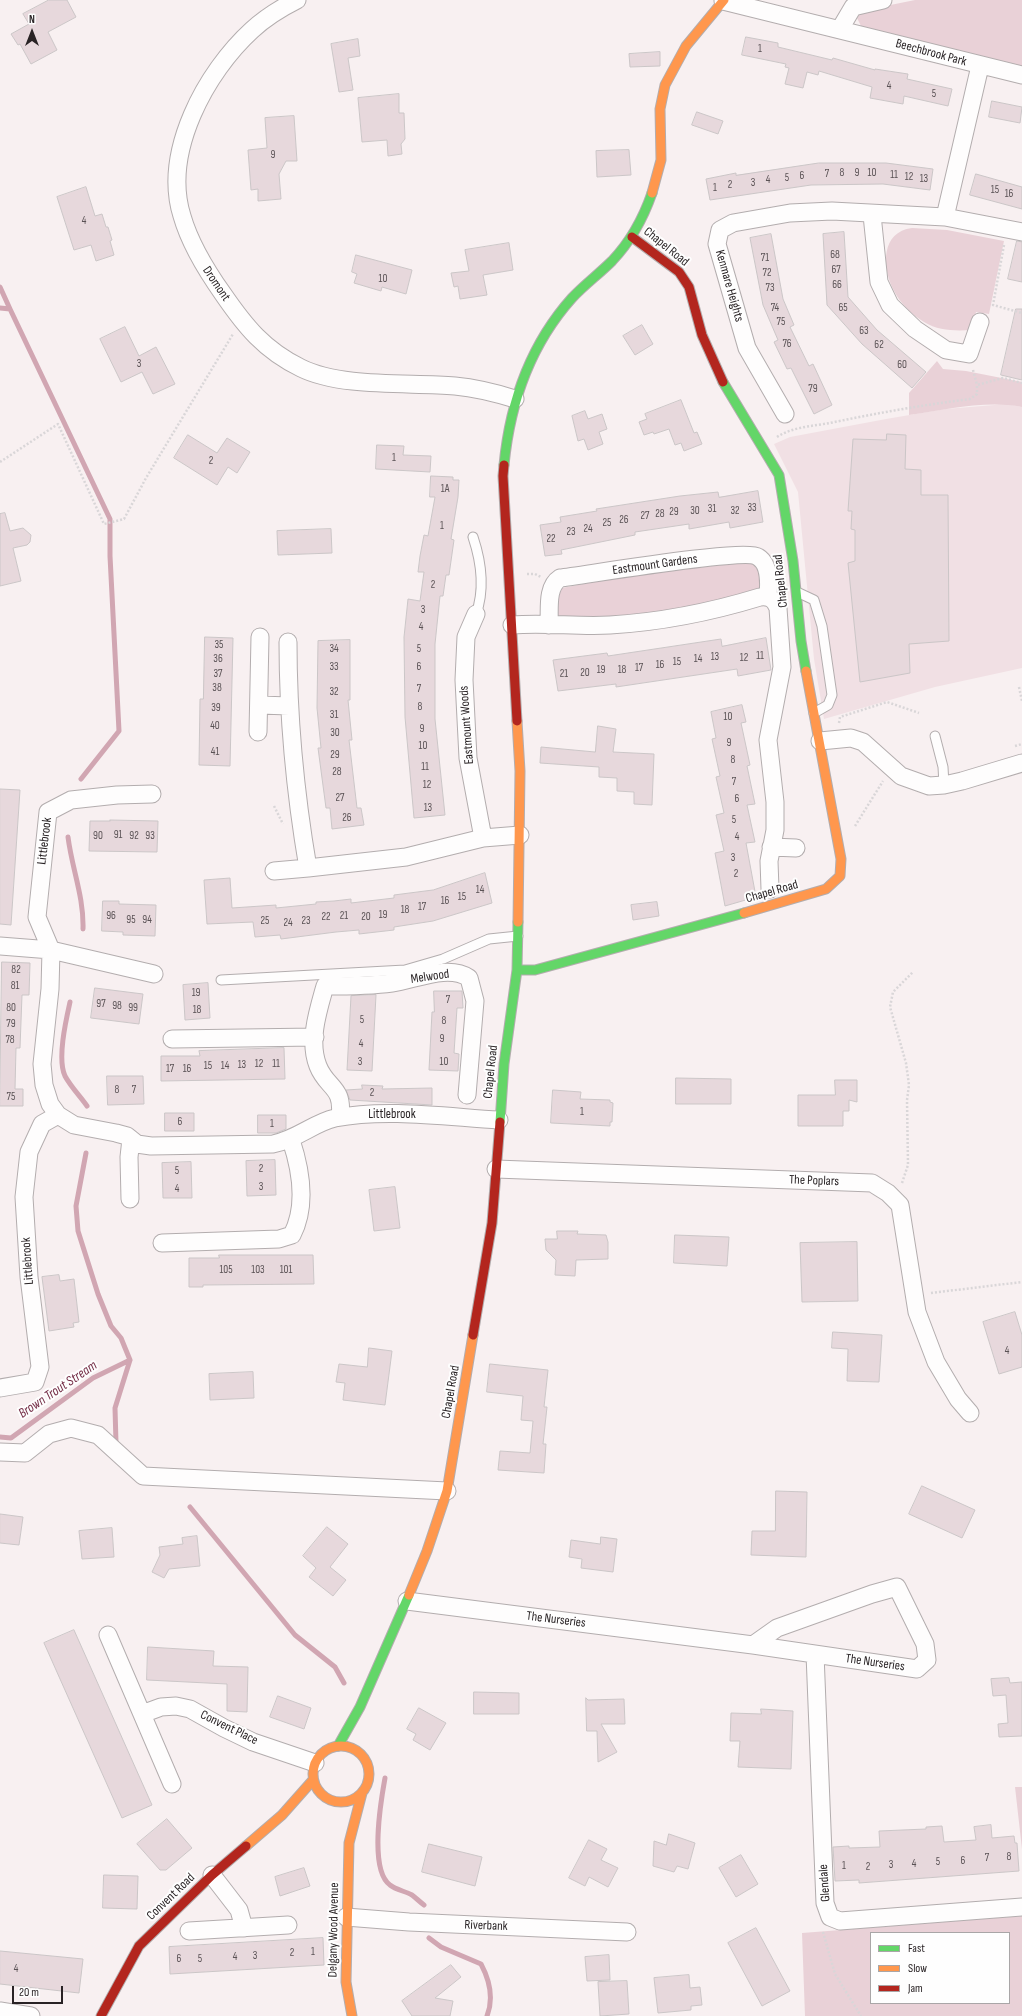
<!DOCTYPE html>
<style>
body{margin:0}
#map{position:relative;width:1022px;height:2016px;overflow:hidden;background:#f8f0f1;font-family:"Sofia Sans Condensed",sans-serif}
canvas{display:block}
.legend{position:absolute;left:870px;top:1932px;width:140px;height:72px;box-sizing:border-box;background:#fefefe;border:1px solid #a9a6a7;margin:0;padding:5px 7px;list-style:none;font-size:12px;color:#292325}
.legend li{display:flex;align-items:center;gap:8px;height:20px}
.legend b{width:20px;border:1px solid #a9a6a7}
.north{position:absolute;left:12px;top:12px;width:40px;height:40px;-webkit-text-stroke:3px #fefefe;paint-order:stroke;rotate:0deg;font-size:11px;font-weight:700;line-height:16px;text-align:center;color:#292325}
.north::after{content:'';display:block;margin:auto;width:14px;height:18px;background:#292325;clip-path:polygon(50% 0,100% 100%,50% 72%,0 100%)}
.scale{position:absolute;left:12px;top:1986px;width:51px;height:18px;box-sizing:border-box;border:2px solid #292325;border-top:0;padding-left:5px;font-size:12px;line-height:14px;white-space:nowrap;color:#292325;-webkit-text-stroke:3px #fefefe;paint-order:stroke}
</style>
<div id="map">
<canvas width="1022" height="2016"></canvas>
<ul class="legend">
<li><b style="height:5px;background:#63d668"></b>Fast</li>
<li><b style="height:5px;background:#ff974d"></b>Slow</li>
<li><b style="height:5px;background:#b3261e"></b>Jam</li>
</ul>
<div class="north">N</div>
<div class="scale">20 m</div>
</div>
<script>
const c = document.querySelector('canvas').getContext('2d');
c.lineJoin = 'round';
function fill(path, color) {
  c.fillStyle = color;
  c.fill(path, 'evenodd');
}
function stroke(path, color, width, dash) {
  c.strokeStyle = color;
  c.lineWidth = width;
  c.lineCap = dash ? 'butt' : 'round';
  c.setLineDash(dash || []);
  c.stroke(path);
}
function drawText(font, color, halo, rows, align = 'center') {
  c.font = font + ' "Sofia Sans Condensed",sans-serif';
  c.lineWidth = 4;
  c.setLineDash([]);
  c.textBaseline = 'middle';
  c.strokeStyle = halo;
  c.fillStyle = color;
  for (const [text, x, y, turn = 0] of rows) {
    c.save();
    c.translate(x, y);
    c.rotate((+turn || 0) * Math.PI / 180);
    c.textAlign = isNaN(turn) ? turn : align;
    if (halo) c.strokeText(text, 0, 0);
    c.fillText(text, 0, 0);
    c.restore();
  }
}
const built = new Path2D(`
 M1007,404L1022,407V668L935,687L824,719L814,659L798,492L774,444L790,437L886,419L945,409Z`);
const green = new Path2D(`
 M915,0H1022V66L861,26L857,18L861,11Z
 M912,228L947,230L1004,241L989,314L976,312L972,330C955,331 939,331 924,322C912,315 899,302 893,289C882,266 881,232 912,228Z
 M937,361L943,369L966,371L1022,382V407C986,400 945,410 909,415V393Z
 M748,562L758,565L762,574L760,592L650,616L558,618V592L562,588L623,576Z
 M1015,1787H1022V1849Z
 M1022,1916V2016H805L802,1933ZM871,1933H1009V2003H871Z`);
const stream = new Path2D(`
 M0,287L10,309
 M0,308L10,309L110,519V556L119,731L81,779
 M68,837C72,869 84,897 83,929
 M70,1002C66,1020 57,1059 65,1076C71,1087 80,1096 87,1106
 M86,1153L76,1206L78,1231L98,1294L111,1326L121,1338L130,1360L115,1408L116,1443
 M0,1437L11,1438L93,1378L130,1360
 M190,1507L295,1635L335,1667L344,1683
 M385,1778C381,1800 369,1870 390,1885C396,1890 405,1891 412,1895C416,1898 420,1902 424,1905
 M429,1938L441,1947L481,1964C490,1981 494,1998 487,2016`);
const building = new Path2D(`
 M49,0H67L76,17L48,32L57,50L31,64L20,44L18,45L11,34L29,24L23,14Z
 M746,37L778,43V47L832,60L833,58L875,70V69L908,74L907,79L952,89L948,106L904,96L903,104L870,98L872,87L819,71L818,75L807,72L803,88L785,84L789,68L785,67L786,64L742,55Z
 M358,39L360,56L348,58L353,90L339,92L331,44Z
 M660,52V66L630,67L629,54Z
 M399,94V113H404L405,139L401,144L402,154L388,156L387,140L362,142L358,98Z
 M992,101L1022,107L1020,123L989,117Z
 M697,112L723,121L718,134L692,125Z
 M294,116L297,161H286L279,174L281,199L258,201V189L251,190L248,150L267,148L265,118Z
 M629,150L631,175L597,177L596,151Z
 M819,163H886L933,169L930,190L883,184L811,185L710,200L706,179L736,173V175Z
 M976,174L1022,187V209L970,195Z
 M86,187L95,216L102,214L106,227H108L112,240L110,241L114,255L96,261L91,245L74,250L57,197Z
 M844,232L848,297L877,330L926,372L912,388L862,344L827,305L823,234Z
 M771,234L783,299L794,325L790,327L809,366L813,364L832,405L814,414L791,368L787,369L774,342L778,340L763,305L750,238Z
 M1017,241L1022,242V282L1008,279Z
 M509,243L513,270L483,275L487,295L460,299L458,286L454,287L451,273L469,271L465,250Z
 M356,255L412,270L406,294L382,287L381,291L354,283L357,274L352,272Z
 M1016,309H1022V380L1001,375Z
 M642,325L653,344L635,355L623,336Z
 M125,327L139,356L156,347L175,384L153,394L142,372L121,382L100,339Z
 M681,400L694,433L697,432L702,444L684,451L681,443L675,445L669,429L654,434L653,432L644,435L639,422L647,419L645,414Z
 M585,411L588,419L602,414L607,429L599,432L603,444L588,450L584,439L578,441L572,416Z
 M887,434L906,435L905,469L921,470V495H948L949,641L909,644L910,673L860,682L848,563L855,561V530L851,529L852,511H848L853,439L886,440Z
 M188,435L217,453L227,438L250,452L237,473L228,467L217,485L174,458Z
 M377,445L404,446L403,455L431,456L430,472L376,469Z
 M431,476L453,477V480H459L458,497L451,539L454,540L449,575H446L443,596H440L435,644V719L445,815L414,818L405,717L404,637L408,599L420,601L424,572H418L420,556L424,535L428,536L435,497H430Z
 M758,491L763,522L730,528L729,522L689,529V524L635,532V535L561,550L562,554L545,556L540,525L561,522L560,517L597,511L596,509L680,496L718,492L719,497Z
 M5,513L10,531L23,528L31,535L30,542L27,545L13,548L21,581L0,586V514Z
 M331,529L332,553L278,555L277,531Z
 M205,637L233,638L230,766L199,765L200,699H203Z
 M766,638L771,670L738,676L737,669L616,687V684L558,691L553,660L607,653L608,656L721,639L722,646Z
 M350,640V700H348L352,740H349L357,808H361L364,825L332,829L330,808H326L318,748H321L317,708L318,641Z
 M742,705L746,722L741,723L750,765L747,766L755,804L747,805L755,842L746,843L756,897L725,906L715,853L724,851L716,815L724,813L716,777L720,776L712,739L716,738L711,712Z
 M598,726L616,729L613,752L654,754L652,805L634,804V792L617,791V778L599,777V767L540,763L541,747L595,752Z
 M0,789L20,790L11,925L0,924Z
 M110,820L158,821L157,852L89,851L90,821H110Z
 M485,873L492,903L433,921L394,927V930L359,934V930L336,932L281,939L280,935L255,937L253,922L207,924L204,880L230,878L232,908L276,905V908L316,904V902L334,901L351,899V903L394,898V895L433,890Z
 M103,901H119V904L156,905L155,936L123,935V932L102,931Z
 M657,902L659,916L633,920L631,905Z
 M2,962L30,963L29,995H22L20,1048H16L15,1089H23V1106H0Z
 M208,983L210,1018L185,1020L183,985Z
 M95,988L143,994L139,1024L91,1018Z
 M434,991H462L463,1008H457L454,1053L459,1054L458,1071L429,1070L432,1012H434Z
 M376,995L372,1071L347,1070L351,996Z
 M284,1048L285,1079L161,1081V1056H200L199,1051Z
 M107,1076H143L144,1104L108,1105Z
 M676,1078L731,1079V1104H676Z
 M835,1080H857V1102L849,1100V1111H843V1126H798V1095H835Z
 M362,1085L383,1086L382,1089L432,1088V1105L350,1100L346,1090L362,1089Z
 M553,1090L581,1092L580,1099L610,1100V1102L613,1103L612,1122H610V1126L551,1123Z
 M165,1113H194V1131H165Z
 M258,1115H286V1129L276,1133H258Z
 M275,1160L276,1195L247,1196L246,1161Z
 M191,1162L192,1198H163L162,1163Z
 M395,1187L400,1228L374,1231L369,1190Z
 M557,1231H578L577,1234L606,1235L608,1242V1259L576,1260L575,1276L555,1275L556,1260L546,1250L545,1239H557Z
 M675,1235L729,1237L727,1266L674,1263Z
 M857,1242L858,1301L802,1302L800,1243Z
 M219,1255H313L314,1284L203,1285V1287H189V1258H219Z
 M59,1275L60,1281L74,1279L79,1322L73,1323L74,1327L49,1331L42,1277Z
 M1015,1312L1022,1335V1367L999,1374L983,1322Z
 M833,1332L882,1335L879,1382L847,1381L848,1349L832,1348Z
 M369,1348L392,1351L385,1405L343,1400L345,1383L336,1382L339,1364L367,1367Z
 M490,1364L548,1370L544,1407H547L543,1444H546L544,1473L498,1470L500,1451L530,1453L533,1421L521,1420L523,1396L487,1392Z
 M253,1372L254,1398L210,1400L209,1374Z
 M922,1486L975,1510L962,1538L909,1514Z
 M776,1491L807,1492L806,1557L751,1555L752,1531H775Z
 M0,1514L23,1517L19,1545L0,1543Z
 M327,1527L348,1544L330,1567L346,1580L333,1596L309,1577L316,1568L303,1556Z
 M112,1528L114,1557L82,1559L79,1531Z
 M197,1536L200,1566L169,1569L164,1578L152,1572L160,1555L159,1547L183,1544L182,1538Z
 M601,1537L617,1539L613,1572L581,1568L582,1559L569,1557L571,1540L600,1544Z
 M74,1630L152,1805L122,1818L44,1643Z
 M148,1647L214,1651L213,1666L248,1667L247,1712L227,1711V1684L147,1680Z
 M1009,1678L1010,1683L1022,1682V1736L999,1737L998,1724L1008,1723L1006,1695L993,1696L991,1679Z
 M474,1692L519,1693V1714H474Z
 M278,1696L311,1708L304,1729L270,1717Z
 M586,1698L588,1700L624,1699L625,1724H601L617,1752L598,1762L597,1731H587Z
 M419,1708L446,1723L430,1750L413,1740L416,1734L407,1729Z
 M761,1709L793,1711L791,1769L738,1767L740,1741H730L731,1713L761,1714Z
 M167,1819L192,1848L166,1870H160L137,1844Z
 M991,1825L992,1838L1014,1836L1015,1843H1017L1019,1871L859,1883V1880L835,1881L833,1847L849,1846V1848L880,1847L879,1831L926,1829V1827L942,1826L944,1842L976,1840L974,1827Z
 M669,1834L695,1843L688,1869L677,1866L674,1872L653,1866L654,1841L666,1845Z
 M589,1840L607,1849L601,1860L618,1868L608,1887L589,1877L585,1886L569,1878Z
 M429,1844L482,1857L475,1886L422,1872Z
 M741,1855L758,1884L736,1897L719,1868Z
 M304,1868L310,1886L280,1896L275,1877Z
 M104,1875L138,1876L137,1909L103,1908Z
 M756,1928L790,1991L762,2006L728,1943Z
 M323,1938L324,1965L170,1974L169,1947Z
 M0,1951L83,1959L79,1993L0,1984Z
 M609,1955L610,1980L587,1981L585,1957Z
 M451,1965L461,1977L435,1998L453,2001L450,2016H412L402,2001Z
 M689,1975L690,1988L700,1987L702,2005L691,2006V2010L658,2013L654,1978Z
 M627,1981L629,2014L600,2016L598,1982Z`);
const path = new Path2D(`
 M1004,245L993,305L1022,313
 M973,370L977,385
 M777,437C792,427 813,426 830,423C877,413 923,405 970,399L977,394V385L1003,378L1022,383
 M0,462L58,424L104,524L124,519L146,478L233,334
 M527,574H535L541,577
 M1019,687L1022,701
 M839,723L840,717L887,702L919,713
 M1015,746L1022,744
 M274,806L283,824
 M855,826L883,781
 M902,1183L908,1165L907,1100L909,1085L906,1063L890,1007L893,992L913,972
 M931,1293L1022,1282
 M823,1932L835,1974L861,2016`);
const lane = new Path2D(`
 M473,537C481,561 485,589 476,614
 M797,592L814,600L822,626L832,695L828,705L814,713
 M935,736L943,767L944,785
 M221,980L405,970L443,959L489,939L518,936`);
const street = new Path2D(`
 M297,0C281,8 265,18 252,30C206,72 162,152 182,216C190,244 206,270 223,294C245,326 264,350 301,368C341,388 410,382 455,386C476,388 496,393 515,399
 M723,1L1022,75
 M840,29L853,7L883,0
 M872,215L879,282L890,305L915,329L946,350L969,354L980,322
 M945,217L980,66
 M785,414L747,348L717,244L720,230L733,223L790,213L832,211L945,217L1022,232
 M476,614L466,637L464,680L468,758L483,838
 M512,625C544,622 577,627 610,625C661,622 711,612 760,597C770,596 774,599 778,608L782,667L768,740L775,802V830L769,861L770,889
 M549,625C550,610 546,587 560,578C586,575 745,548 758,557C770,564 769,585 768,596
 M260,705L289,706
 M258,732L260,637
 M820,741L851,738L863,742L901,776L929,786L944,785L962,781L1022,763
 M152,794L117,795L71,800L48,812L37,917L51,950L50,989L42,1064L44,1085L50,1104L58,1115L74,1125L116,1133L127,1136L137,1144L151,1146L273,1144C298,1139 313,1123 335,1118C386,1108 447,1117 499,1120
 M771,847L796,848
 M308,868L406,857L483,838L520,835
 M274,871L308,868C295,792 288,719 288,642
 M0,946L51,950L154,974
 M172,1039L315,1037
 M340,1117C344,1086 327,1089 318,1066C308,1041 318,1011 325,986C347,986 370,986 392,983C415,980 448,964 469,978L475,1001L467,1095
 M496,1169L872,1183L888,1193L900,1205L917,1312L936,1362L958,1399L970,1413
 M130,1199L129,1157L131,1139
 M162,1243L279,1239L292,1235C307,1206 301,1170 291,1140
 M0,1388L35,1382L40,1367L29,1277L24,1197L29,1152L42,1124L58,1115
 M0,1452L25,1453L49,1434L71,1428L98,1435L143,1476L447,1491
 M407,1601L753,1645L917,1669L927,1660L925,1644L897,1587L872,1594L777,1628L753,1645
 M108,1635L172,1784
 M815,1654L825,1903L830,1917L840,1921L1022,1907
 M142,1714L161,1707L176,1706L190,1709L224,1728L253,1742L315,1763
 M212,1875L239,1910L244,1928
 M346,1917L409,1922L627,1932
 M189,1931L288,1925
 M0,2011L31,2016`);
const fast = new Path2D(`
 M723,382L779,475L793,561L801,641L806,671
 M504,465C510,403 530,345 572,298C584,285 599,274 612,261C631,241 643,219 652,193
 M517,970H535L744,913
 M500,1122L504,1064L517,970L518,922
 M338,1746L360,1707L409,1595`);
const slow = new Path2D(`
 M652,193L661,160L660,109L665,85L686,46L724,0
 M517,721L520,771L518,922
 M744,913L826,889L840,876L841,859L806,671
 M409,1595L427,1551L447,1491L473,1335
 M313 1774a28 28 0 1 1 56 0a28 28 0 1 1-56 0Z
 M246,1846L282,1815L313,1780
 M352,2016L346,1982L349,1843L362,1793`);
const jam = new Path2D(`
 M632,237L679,272L689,287L702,335L723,382
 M504,465L503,476L517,721
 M473,1335L492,1223L500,1122
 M101,2016L139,1946L212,1875L246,1846`);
const numberNames = [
 ["1",760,49],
 ["4",889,86],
 ["5",934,94],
 ["9",273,155],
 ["8",842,173],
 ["9",857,173],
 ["10",872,173],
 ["7",827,174],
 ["11",894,175],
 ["6",802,176],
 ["12",909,177],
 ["5",787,178],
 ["13",924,179],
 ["4",768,180],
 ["3",753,183],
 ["2",730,185],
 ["1",715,188],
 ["15",995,190],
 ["16",1009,194],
 ["4",84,221],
 ["68",835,255],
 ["71",765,258],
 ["67",836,270],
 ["72",767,273],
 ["10",383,279],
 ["66",837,285],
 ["73",770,288],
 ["74",775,308],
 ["65",843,308],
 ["75",781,322],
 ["63",864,331],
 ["76",787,344],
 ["62",879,345],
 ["3",139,364],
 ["60",902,365],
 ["79",813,389],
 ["1",394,458],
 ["2",211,461],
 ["1A",445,489],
 ["33",752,508],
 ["31",712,509],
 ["30",695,511],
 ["32",735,511],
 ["29",674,512],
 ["28",660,514],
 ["27",645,516],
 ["26",624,520],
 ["25",607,523],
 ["1",442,526],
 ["24",588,529],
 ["23",571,532],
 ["22",551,539],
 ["2",433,585],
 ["3",423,610],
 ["4",421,627],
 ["35",219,645],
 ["34",334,649],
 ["5",419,649],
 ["11",760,656],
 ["13",715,657],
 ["12",744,658],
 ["36",218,659],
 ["14",698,659],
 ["15",677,662],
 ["16",660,665],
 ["33",334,667],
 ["6",419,667],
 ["17",639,668],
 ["19",601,670],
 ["18",622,670],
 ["20",585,673],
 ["37",218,674],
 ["21",564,674],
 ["38",217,688],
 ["7",419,689],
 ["32",334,692],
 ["8",420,707],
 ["39",216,708],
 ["31",334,715],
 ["10",728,717],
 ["40",215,726],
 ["9",422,729],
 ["30",335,733],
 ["9",729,743],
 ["10",423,746],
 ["41",215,752],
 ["29",335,755],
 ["8",733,760],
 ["11",425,767],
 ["28",337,772],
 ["7",734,782],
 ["12",427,785],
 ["27",340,798],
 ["6",737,799],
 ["13",428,808],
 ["26",347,818],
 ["5",734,820],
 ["91",118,835],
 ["90",98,836],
 ["92",134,836],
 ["93",150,836],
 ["4",737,837],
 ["3",733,858],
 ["2",736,874],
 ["14",480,890],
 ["15",462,897],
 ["16",445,901],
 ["17",422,907],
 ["18",405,910],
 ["19",383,915],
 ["96",111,916],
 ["21",344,916],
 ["22",326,917],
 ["20",366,917],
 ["95",131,920],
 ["94",147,920],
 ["25",265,921],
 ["23",306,921],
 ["24",288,923],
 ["82",16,970],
 ["81",15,986],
 ["19",196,993],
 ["7",448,1000],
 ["97",101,1004],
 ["98",117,1006],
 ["80",11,1008],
 ["99",133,1008],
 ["18",197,1010],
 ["5",362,1020],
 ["8",444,1021],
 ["79",11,1024],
 ["9",442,1039],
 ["78",10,1040],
 ["4",361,1044],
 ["3",360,1062],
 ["10",444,1062],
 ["12",259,1064],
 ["11",276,1064],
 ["13",242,1065],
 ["15",208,1066],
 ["14",225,1066],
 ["17",170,1069],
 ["16",187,1069],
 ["8",117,1090],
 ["7",134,1090],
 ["2",372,1093],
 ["75",11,1097],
 ["1",582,1112],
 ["6",180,1122],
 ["1",272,1124],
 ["2",261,1169],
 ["5",177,1171],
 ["3",261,1187],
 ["4",177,1189],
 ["105",226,1270],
 ["103",258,1270],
 ["101",286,1270],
 ["4",1007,1351],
 ["8",1009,1857],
 ["7",987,1858],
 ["6",963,1861],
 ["5",938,1862],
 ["4",914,1864],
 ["3",891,1865],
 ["1",844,1866],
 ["2",868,1867],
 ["1",313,1952],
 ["2",292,1953],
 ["3",255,1956],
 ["4",235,1957],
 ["6",179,1959],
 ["5",200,1959],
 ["4",16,1969]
];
const streetNames = [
 ["Beechbrook Park",931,53,15],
 ["Chapel Road",666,247,39],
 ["Dromont",216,284,56],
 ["Kenmare Heights",729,286,74],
 ["Eastmount Gardens",655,565,-8],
 ["Chapel Road",781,581,-96],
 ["Eastmount Woods",467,725,-94],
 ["Littlebrook",45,841,-83],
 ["Chapel Road",772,892,-16],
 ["Melwood",430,977,-8],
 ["Chapel Road",491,1072,-84],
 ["Littlebrook",392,1115],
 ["The Poplars",814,1181,2],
 ["Littlebrook",28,1261,-94],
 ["Chapel Road",451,1392,-80],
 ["The Nurseries",556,1620,7],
 ["The Nurseries",875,1663,8],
 ["Convent Place",229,1728,26],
 ["Glendale",825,1883,-94],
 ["Convent Road",171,1897,-44],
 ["Riverbank",486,1926,2],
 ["Delgany Wood Avenue",334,1930,-89]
];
const waterNames = [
 ["Brown Trout Stream",58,1390,-34]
];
fill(built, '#f1e0e4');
fill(green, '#e9d1d7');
stroke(stream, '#d1a6b2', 5);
fill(building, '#e7d8dc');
stroke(building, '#cbc6c7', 1);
stroke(lane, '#b3adae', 11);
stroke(street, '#b3adae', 19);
stroke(fast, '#b3adae', 11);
stroke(slow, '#b3adae', 11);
stroke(jam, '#b3adae', 11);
stroke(path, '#d9d6d8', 2.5, [2, 2]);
stroke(lane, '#fefdfd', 9);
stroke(street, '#fefdfd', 17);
stroke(fast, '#63d668', 9);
stroke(slow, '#ff974d', 9);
stroke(jam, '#b3261e', 9);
drawText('11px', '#5a5255', null, numberNames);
drawText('13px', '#292325', '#fefefe', streetNames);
drawText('italic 14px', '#742d46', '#fefefe', waterNames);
</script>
